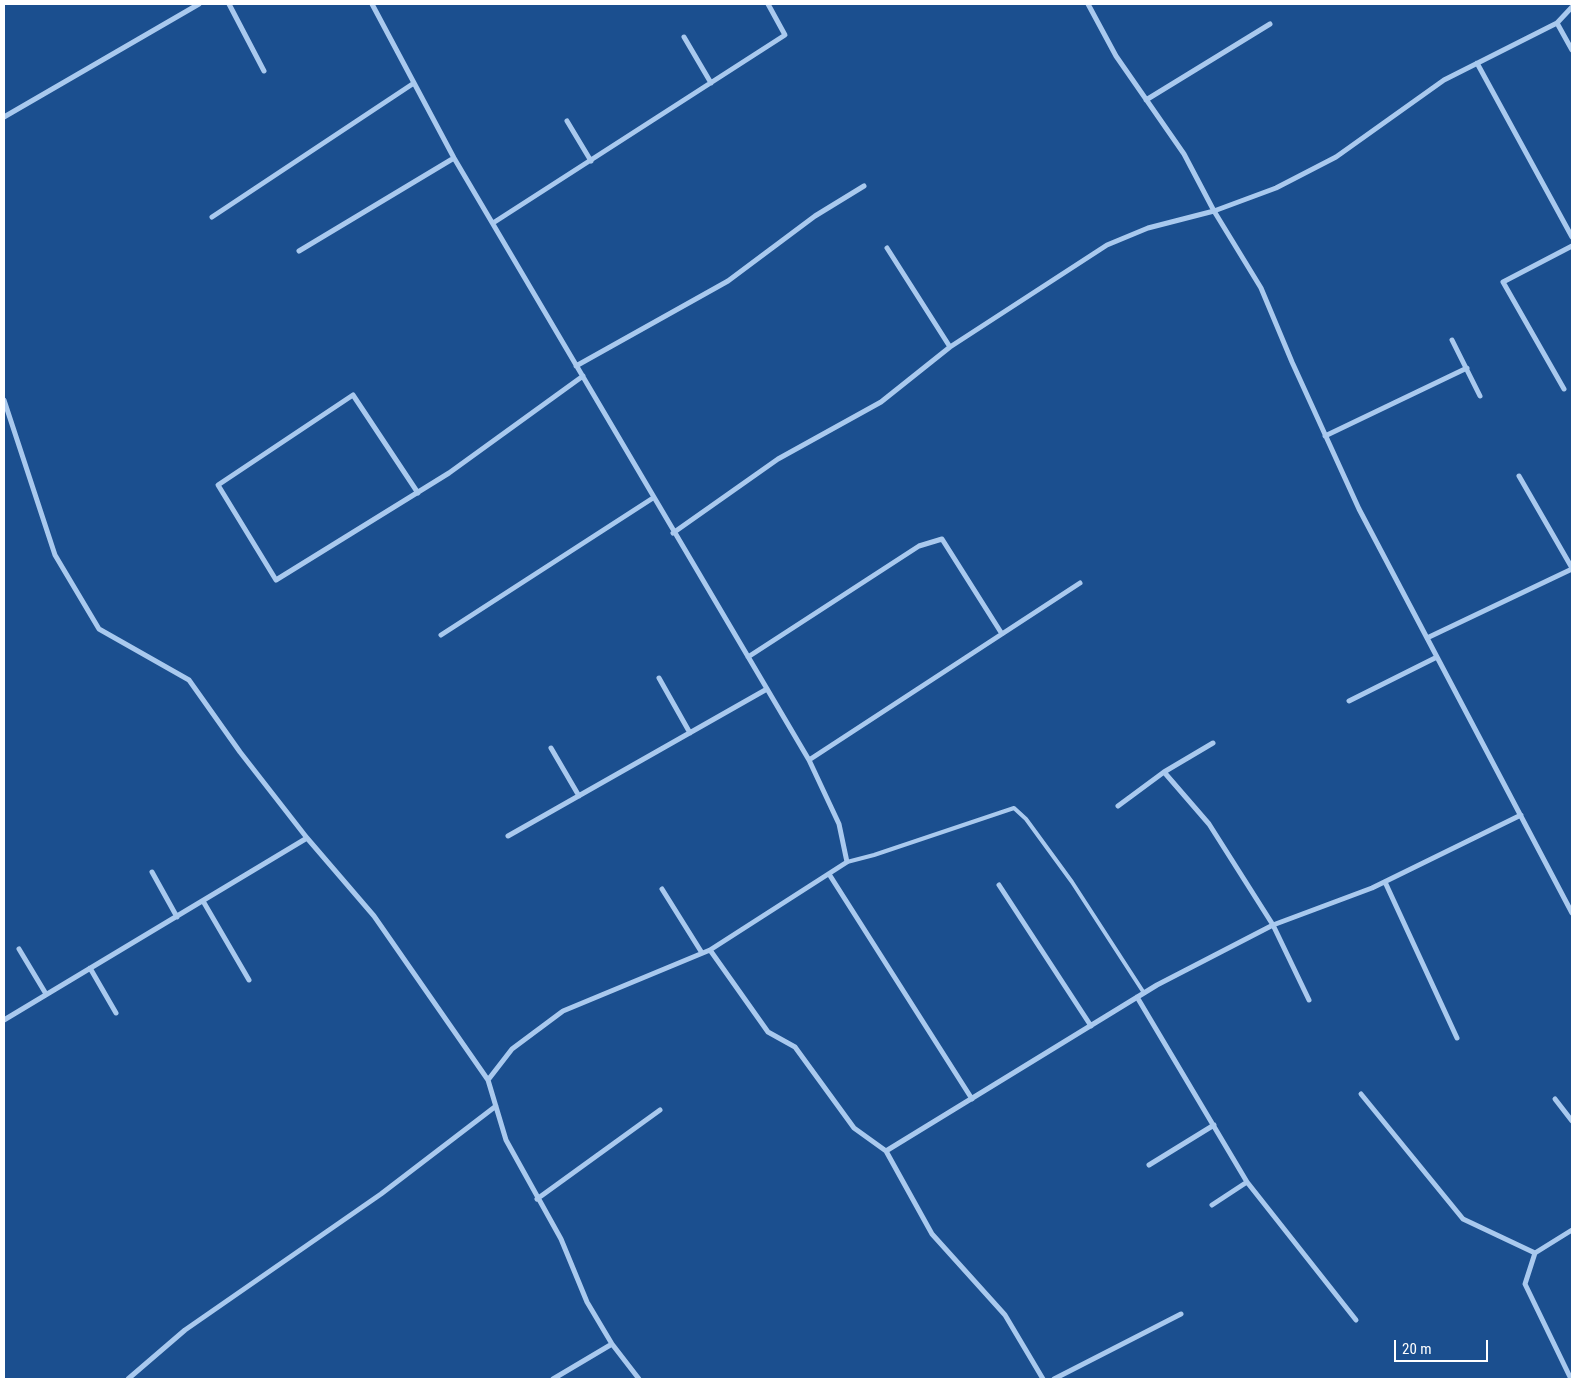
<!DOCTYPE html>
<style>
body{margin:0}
#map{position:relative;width:1576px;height:1383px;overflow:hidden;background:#1b4f8f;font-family:"Roboto Condensed",sans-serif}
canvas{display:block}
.frame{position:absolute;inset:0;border:5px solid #fff;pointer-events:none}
.scale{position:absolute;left:1394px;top:1340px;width:94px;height:22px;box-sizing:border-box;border:2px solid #fff;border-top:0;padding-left:6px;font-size:15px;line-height:18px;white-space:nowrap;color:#fff;-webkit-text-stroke:4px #1b4f8f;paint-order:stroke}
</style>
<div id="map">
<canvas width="1576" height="1383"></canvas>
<div class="frame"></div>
<div class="scale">20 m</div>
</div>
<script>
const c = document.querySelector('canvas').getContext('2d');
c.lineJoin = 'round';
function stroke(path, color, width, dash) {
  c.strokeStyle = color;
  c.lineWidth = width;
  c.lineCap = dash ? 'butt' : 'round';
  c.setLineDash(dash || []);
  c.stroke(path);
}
const lane = new Path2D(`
 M847,862L874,855L1014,808L1026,819L1072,882L1144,993`);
const street = new Path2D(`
 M229,4L264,71
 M372,4L454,158L809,760L839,824L847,862L710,950L563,1011L512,1049L488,1080
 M1088,4L1116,56L1184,154L1214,211L1261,288L1292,362L1359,509L1572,913
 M1557,23L1572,50
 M684,37L711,83
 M1477,63L1572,237
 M1146,100L1270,24
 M4,117L199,4
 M567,121L591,161
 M212,217L414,83
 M493,223L785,35L768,4
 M887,248L950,347
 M299,251L454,158
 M1452,340L1480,396
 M576,366L728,281L815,216L864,186
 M1564,389L1503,282L1572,246
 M4,400L55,555L99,629L189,680L240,752L307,838L374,916L488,1080L506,1140L561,1239L587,1302L612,1344L639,1379
 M1325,436L1467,368
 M1519,476L1572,568
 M418,493L353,395L218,485L276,580L449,473L583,376
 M673,533L778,459L881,402L950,347L1107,245L1148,228L1214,211L1276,188L1336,157L1444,80L1557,23L1572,7
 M441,635L653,498
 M1427,638L1572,569
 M748,657L919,546L942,539L1002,634
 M659,678L690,733
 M1349,701L1437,657
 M551,748L579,796
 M809,760L1080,583
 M1164,772L1209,824L1273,925L1309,1000
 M1118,806L1164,772L1213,743
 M508,836L767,689
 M152,872L177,917
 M829,874L972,1099
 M1385,882L1457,1038
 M999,885L1091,1026
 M662,889L702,953
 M203,901L249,980
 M19,949L46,994
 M710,950L768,1032L795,1047L854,1128L886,1151L932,1234L1005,1315L1043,1379
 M90,968L116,1013
 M1137,997L1247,1182L1356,1320
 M4,1020L307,838
 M1361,1094L1463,1219L1535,1253
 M1555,1099L1572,1121
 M886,1151L1157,985L1273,925L1372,888L1521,815
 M1149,1165L1214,1125
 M537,1199L660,1110
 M1212,1205L1247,1182
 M128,1379L185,1330L381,1194L496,1106
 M553,1379L612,1344
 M1054,1379L1181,1314
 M1571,1379L1525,1284L1535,1253L1572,1230`);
stroke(lane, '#a9c9ee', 4);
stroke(street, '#a9c9ee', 5);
</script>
